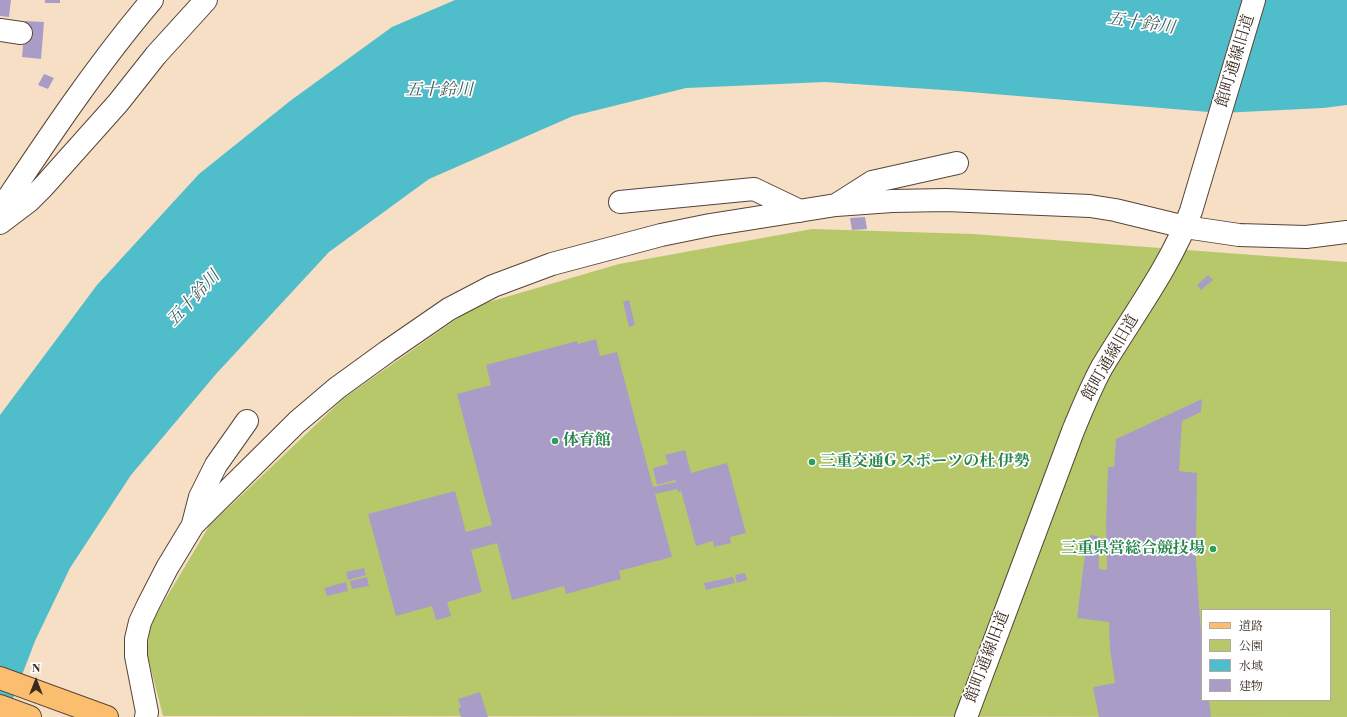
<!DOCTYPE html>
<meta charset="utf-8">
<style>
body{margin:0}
#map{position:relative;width:1347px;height:717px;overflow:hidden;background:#f6dfc5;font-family:"Libre Bodoni","Noto Serif JP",serif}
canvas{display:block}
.legend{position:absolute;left:1201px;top:609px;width:130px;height:92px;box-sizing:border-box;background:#fff;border:1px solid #b1aaa5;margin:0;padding:5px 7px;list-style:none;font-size:12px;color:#3b2a1e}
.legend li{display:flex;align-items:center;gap:8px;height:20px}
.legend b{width:20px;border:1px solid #b1aaa5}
.north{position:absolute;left:16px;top:661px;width:40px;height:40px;-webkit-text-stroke:3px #fff;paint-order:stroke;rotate:0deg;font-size:11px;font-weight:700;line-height:16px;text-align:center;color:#3b2a1e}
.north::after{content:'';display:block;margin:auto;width:14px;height:18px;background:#3b2a1e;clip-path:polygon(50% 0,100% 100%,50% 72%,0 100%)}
</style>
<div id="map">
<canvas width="1347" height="717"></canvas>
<ul class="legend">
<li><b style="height:5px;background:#fabe6e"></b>道路</li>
<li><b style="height:11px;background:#b7c86b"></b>公園</li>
<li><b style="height:11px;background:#50bdca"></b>水域</li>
<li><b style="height:11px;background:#a99dc8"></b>建物</li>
</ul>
<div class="north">N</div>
</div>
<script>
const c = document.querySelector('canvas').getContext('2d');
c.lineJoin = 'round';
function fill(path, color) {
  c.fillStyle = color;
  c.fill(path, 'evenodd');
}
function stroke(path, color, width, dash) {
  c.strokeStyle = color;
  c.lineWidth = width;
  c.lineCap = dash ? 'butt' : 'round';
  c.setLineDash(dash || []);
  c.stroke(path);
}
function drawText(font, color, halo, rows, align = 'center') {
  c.font = font + ' "Libre Bodoni","Noto Serif JP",serif';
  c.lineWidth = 3.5;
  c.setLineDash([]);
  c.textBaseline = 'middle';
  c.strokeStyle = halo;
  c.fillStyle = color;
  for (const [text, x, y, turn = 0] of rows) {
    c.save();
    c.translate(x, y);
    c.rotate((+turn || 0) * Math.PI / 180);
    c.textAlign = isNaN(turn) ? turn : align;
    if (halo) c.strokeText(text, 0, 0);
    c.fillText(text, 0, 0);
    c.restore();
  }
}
const green = new Path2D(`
 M812,229L973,234L1347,262V717L163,716L147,654L150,625L209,526L344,398L475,306L619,264ZM1202,610H1330V700H1202Z`);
const water = new Path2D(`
 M455,0H1347V105L1323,108L1221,113L958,91L825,82L686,88L573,116L429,179L329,252L216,374L131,475L70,568L35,641L6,717H0V415L97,285L199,174L290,101L392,27Z`);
const building = new Path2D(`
 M0,0H11L9,17L0,16Z
 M45,0H60V3H45Z
 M25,21L44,22L41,59L22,57Z
 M44,74L54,78L48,89L38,85Z
 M865,217L867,229L852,230L850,218Z
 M1208,275L1213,280L1201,290L1197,285Z
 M629,300L635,325L629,327L623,302Z
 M596,339L600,356L617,352L653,487L676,482L675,480L657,485L653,468L668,464L665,455L685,450L691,473L727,463L746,533L730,537L731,543L714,547L713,541L696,546L681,491L678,492L677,489L655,494L672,557L619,571L621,579L566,594L564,586L512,600L497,543L471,550L482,592L447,602L451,616L436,620L432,606L396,616L368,514L455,491L466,532L492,525L457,394L491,385L486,365L577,341L578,344Z
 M1202,399L1201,412L1182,421L1179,471L1197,473L1196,560L1202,650V700H1209L1211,717H1099L1093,687L1115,683L1110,649L1109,622L1077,618L1085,554H1087L1090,535L1098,536L1099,569L1107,570L1106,525L1108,467H1114L1116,439Z
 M364,568L366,575L348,580L346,572Z
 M745,573L747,580L737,583L735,575Z
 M367,577L369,586L352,589L350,581Z
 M733,577L735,583L706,590L704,583Z
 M346,582L348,591L327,596L324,588Z
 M480,692L488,717H461L458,708L461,707L458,699Z`);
const minor = new Path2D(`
 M0,30L21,33
 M620,202L754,189L800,211
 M839,203L872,182L957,163
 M0,210C48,138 96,66 152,0
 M0,223L29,201L43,187L118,103L156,55L206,0
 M193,524L200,497L216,465L247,421
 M146,717L147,712L136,656V639L140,622L148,605L167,568L193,525L297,422L337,388L388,351L449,309L493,286L552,264L661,235L710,225L836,205L892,201L946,200L1090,206L1115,210L1185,227L1239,235L1306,237L1347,232
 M966,717L1073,431C1082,409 1091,387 1102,367C1133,315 1170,267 1191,211L1254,0`);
const major = new Path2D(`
 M0,678L107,717
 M0,706L30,717`);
const markers = [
 [555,441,4,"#2e9e5b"],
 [812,462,4,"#2e9e5b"],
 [1213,549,4,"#2e9e5b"]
];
const streetNames = [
 ["館町通線旧道",1236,61,-73],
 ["館町通線旧道",1111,358,-60],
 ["館町通線旧道",988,657,-69]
];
const leisureNames = [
 ["体育館",563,441],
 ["三重交通G スポーツの杜 伊勢",820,462],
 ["三重県営総合競技場",1205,549,"right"]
];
const waterNames = [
 ["五十鈴川",1141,24,8],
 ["五十鈴川",439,91],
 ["五十鈴川",194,299,-47]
];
fill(green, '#b7c86b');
fill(water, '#50bdca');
fill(building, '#a99dc8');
stroke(minor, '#574537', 24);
stroke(major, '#574537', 24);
stroke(minor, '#fff', 22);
stroke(major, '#fabe6e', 22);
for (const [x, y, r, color] of markers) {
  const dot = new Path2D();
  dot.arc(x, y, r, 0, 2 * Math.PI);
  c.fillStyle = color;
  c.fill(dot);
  stroke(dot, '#fff', 1.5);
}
drawText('16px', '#3b2a1e', '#fff', streetNames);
drawText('bold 16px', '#27864d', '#fff', leisureNames, 'left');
drawText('italic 17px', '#425d5a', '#fff', waterNames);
</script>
